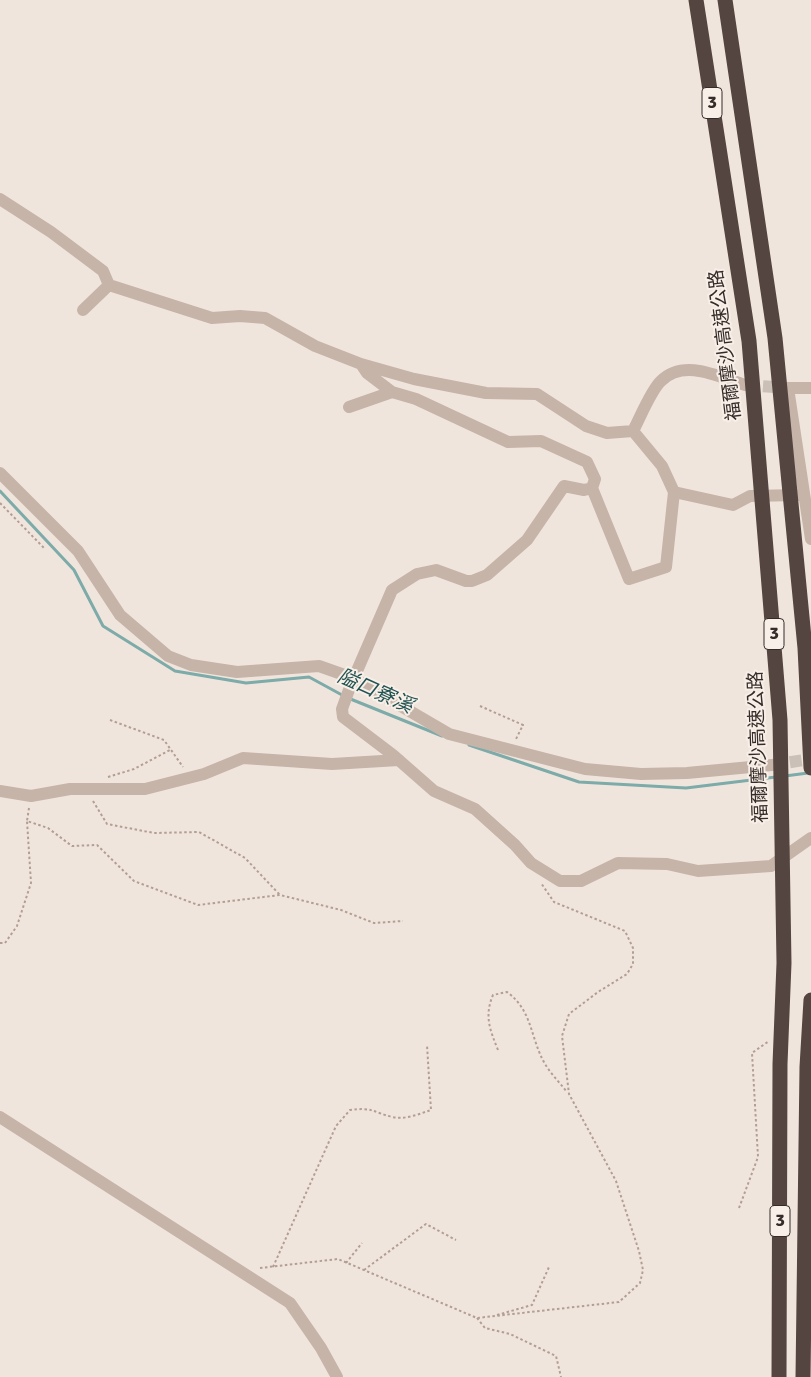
<!DOCTYPE html>
<meta charset="utf-8">
<style>
body{margin:0}
canvas{display:block;background:#f0e5dc}
</style>
<canvas width="811" height="1377"></canvas>
<script>
const c = document.querySelector('canvas').getContext('2d');
c.lineJoin = 'round';
function stroke(path, color, width, dash) {
  c.strokeStyle = color;
  c.lineWidth = width;
  c.lineCap = dash ? 'butt' : 'round';
  c.setLineDash(dash || []);
  c.stroke(path);
}
function drawText(font, color, halo, rows, align = 'center') {
  c.font = font + ' Signika,"Noto Sans TC",sans-serif';
  c.lineWidth = 4;
  c.setLineDash([]);
  c.textBaseline = 'middle';
  c.strokeStyle = halo;
  c.fillStyle = color;
  for (const [text, x, y, turn = 0] of rows) {
    c.save();
    c.translate(x, y);
    c.rotate((+turn || 0) * Math.PI / 180);
    c.textAlign = isNaN(turn) ? turn : align;
    if (halo) c.strokeText(text, 0, 0);
    c.fillText(text, 0, 0);
    c.restore();
  }
}
const stream = new Path2D(`
 M0,491L74,570L103,626L175,671L246,683L309,677L342,695
 M348,698L442,736
 M469,745L579,782L686,788L776,777
 M785,776L808,773`);
const minorTunnel = new Path2D(`
 M745,385L788,388
 M772,765L811,759`);
const path = new Path2D(`
 M0,503L45,549
 M480,706L523,725L516,739
 M110,720L164,740L183,767
 M108,777L134,769L170,750
 M93,801L107,824L154,833L199,832L245,858L280,895
 M29,808L27,821L48,828L72,846L97,845L134,881L198,905L280,895L341,910L374,923L403,921
 M0,943H5L17,926L31,883L27,821
 M498,1050C490,1030 484,1016 493,995L507,992C533,1011 530,1038 545,1064C551,1074 560,1083 567,1092
 M739,1208L758,1157L752,1053L769,1041
 M346,1263L362,1243
 M273,1267L336,1126L350,1110C372,1107 373,1112 392,1117C405,1120 419,1114 431,1110L427,1045
 M260,1268L338,1259L477,1318L619,1302L640,1283L643,1270L639,1251L616,1181L569,1094L562,1036L569,1014L598,992L627,974L633,964V948L625,931L554,902L541,883
 M364,1270L426,1224L456,1240
 M497,1315L532,1305L549,1267
 M477,1318L485,1328L510,1334L556,1356L561,1377`);
const minor = new Path2D(`
 M0,199L51,232L103,271L109,285
 M83,310L109,285L212,318L240,316L265,318L315,346L361,364L414,379L486,393L537,394L586,426L607,433L633,431C640,418 651,390 661,381C684,358 719,377 745,385
 M361,364L367,373L392,392L416,399L508,442L541,441L587,462L595,479L592,488L584,490L564,486L527,540L487,575L472,581H466L436,570L417,574L392,590L350,687L342,709L343,717L393,755L434,791L475,809L515,845L531,863L560,881H581L618,863L667,864L698,871L771,866L811,838
 M811,388H788L811,539
 M349,407L392,392
 M0,473L78,551L120,615L168,656L191,665L237,672L319,666L353,678L449,734L585,769L641,774L687,773L772,765
 M592,488L629,579L666,567L674,492L662,466L633,431
 M674,492L733,505L750,496L798,495
 M0,791L31,796L70,789H145L204,774L243,758L332,764L399,760
 M0,1117L290,1303L321,1348L337,1377`);
const highway = new Path2D(`
 M696,0L749,341L780,720L784,963L780,1064L779,1377
 M725,0L775,338L805,648L811,768
 M803,1377L807,1067L811,1000`);
const shields = [
 [712,103,20],
 [774,634,20],
 [780,1221,20]
];
const shieldNames = [
 ["3",712,103],
 ["3",774,634],
 ["3",780,1221]
];
const streetNames = [
 ["福爾摩沙高速公路",726,345,-97],
 ["福爾摩沙高速公路",759,747,-92]
];
const waterNames = [
 ["隘口寮溪",375,692,24]
];
stroke(stream, '#7daba9', 3);
stroke(minorTunnel, '#cbc0b8', 12, [12, 6]);
stroke(path, '#b39e93', 2, [2.5, 2.5]);
stroke(minor, '#c7b4a9', 12);
stroke(highway, '#554540', 15);
for (const [x, y, w] of shields) {
  const box = new Path2D();
  box.roundRect(x - w / 2, y - 15.5, w, 31, 4);
  c.fillStyle = '#f8efe8';
  c.fill(box);
  stroke(box, '#352b28', 1);
}
drawText('bold 18px', '#352b28', null, shieldNames);
drawText('19px', '#352b28', '#f8efe8', streetNames);
drawText('italic 20px', '#215352', '#f8efe8', waterNames);
</script>
